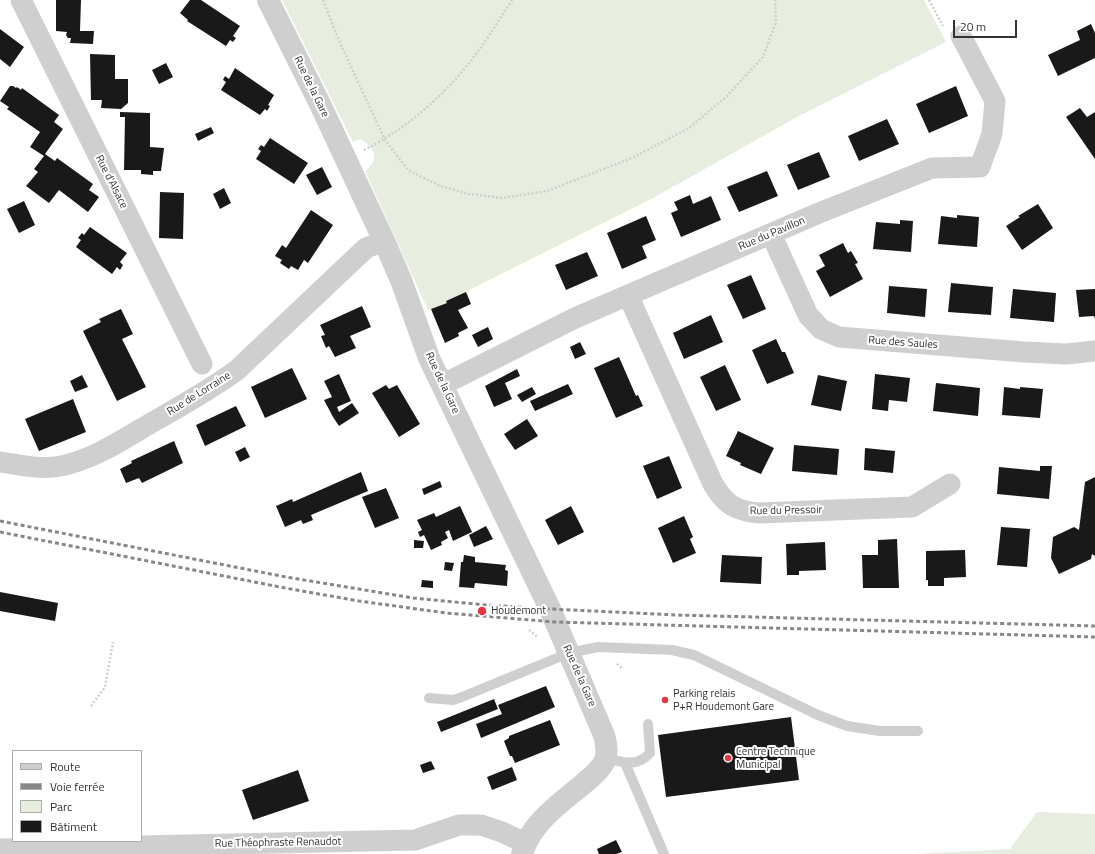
<!DOCTYPE html>
<meta charset="utf-8">
<style>
body{margin:0}
#map{position:relative;width:1095px;height:854px;overflow:hidden;background:#fff;font-family:"Titillium Web",sans-serif}
canvas{display:block}
.legend{position:absolute;left:12px;top:750px;width:130px;height:92px;box-sizing:border-box;background:#fff;border:1px solid #adadad;margin:0;padding:5px 7px;list-style:none;font-size:12px;color:#323232}
.legend li{display:flex;align-items:center;gap:8px;height:20px}
.legend b{width:20px;border:1px solid #adadad}
.scale{position:absolute;left:953px;top:20px;width:64px;height:18px;box-sizing:border-box;border:2px solid #323232;border-top:0;padding-left:5px;font-size:12px;line-height:14px;white-space:nowrap;color:#323232;-webkit-text-stroke:3px #fff;paint-order:stroke}
</style>
<div id="map">
<canvas width="1095" height="854"></canvas>
<ul class="legend">
<li><b style="height:5px;background:#cfcfcf"></b>Route</li>
<li><b style="height:5px;background:#878787"></b>Voie ferrée</li>
<li><b style="height:11px;background:#e7eee0"></b>Parc</li>
<li><b style="height:11px;background:#191919"></b>Bâtiment</li>
</ul>
<div class="scale">20 m</div>
</div>
<script>
const c = document.querySelector('canvas').getContext('2d');
c.lineJoin = 'round';
function fill(path, color) {
  c.fillStyle = color;
  c.fill(path, 'evenodd');
}
function stroke(path, color, width, dash) {
  c.strokeStyle = color;
  c.lineWidth = width;
  c.lineCap = dash ? 'butt' : 'round';
  c.setLineDash(dash || []);
  c.stroke(path);
}
function drawText(font, color, halo, rows, align = 'center') {
  c.font = font + ' "Titillium Web",sans-serif';
  c.lineWidth = 4;
  c.setLineDash([]);
  c.textBaseline = 'middle';
  c.strokeStyle = halo;
  c.fillStyle = color;
  for (const [text, x, y, turn = 0] of rows) {
    c.save();
    c.translate(x, y);
    c.rotate((+turn || 0) * Math.PI / 180);
    c.textAlign = isNaN(turn) ? turn : align;
    if (halo) c.strokeText(text, 0, 0);
    c.fillText(text, 0, 0);
    c.restore();
  }
}
const green = new Path2D(`
 M282,0H924L946,42L799,116L653,198L447,301V303L428,310L365,171C380,160 375,148 360,139L353,142Z
 M1037,812L1095,814V854H915L1010,849Z`);
const building = new Path2D(`
 M56,0H81L80,31H94L93,44L70,43L71,38H68L66,35L67,32L56,31Z
 M190,0H201L240,26L233,36L236,38L233,42L230,40L226,46L187,21L188,20L180,13Z
 M1091,24L1095,33V58L1058,76L1048,55L1080,40L1077,31Z
 M0,29L24,47L10,67L0,59Z
 M90,54L115,55V79H128V103L121,109L101,108L102,100H91Z
 M166,63L173,77L159,84L152,70Z
 M235,68L274,95L268,105L270,106L267,111L265,109L260,115L221,90L226,82L223,80L225,76L229,79Z
 M10,86H13L16,88L17,87L21,90L22,88L59,115L54,122L63,129L45,154L55,161L57,158L93,184L89,190L99,197L88,212L59,190L49,203L26,186L38,172L34,169L44,156L30,147L40,132L7,109L9,107L0,101Z
 M956,86L968,116L929,133L916,104Z
 M1080,108L1087,117L1095,112V159L1066,117Z
 M120,112L150,113V147L164,148L161,171H153V175L141,174V170H124L125,117H120Z
 M887,119L899,144L859,161L848,136Z
 M211,127L214,133L198,141L195,134Z
 M270,138L308,163L294,184L256,159L261,151L258,149L261,145L264,147Z
 M819,152L830,177L798,190L787,165Z
 M322,167L332,187L317,195L306,175Z
 M767,171L778,196L739,212L727,187Z
 M224,188L231,203L220,209L213,194Z
 M160,192L184,193L183,239L159,238Z
 M690,195L693,204L711,196L721,220L681,237L671,213L678,210L674,202Z
 M24,201L35,225L19,233L7,209Z
 M1038,204L1053,228L1022,250L1006,226L1020,217L1018,216Z
 M311,210L333,225L308,263L304,260L298,270L291,266L289,269L280,263L282,260L275,256L282,245L286,248Z
 M957,215L979,217L977,247L938,244L941,216L957,218Z
 M646,216L656,240L642,246L647,258L622,269L607,233Z
 M900,220L913,221L911,252L873,249L876,222L900,224Z
 M90,227L127,253L120,262L123,265L120,270L117,267L112,274L76,247L81,240L78,238L82,233L84,235Z
 M843,243L848,253L851,251L858,263L855,264L863,279L830,297L816,271L825,266L819,255Z
 M587,252L598,276L566,290L555,265Z
 M751,275L766,309L743,319L727,285Z
 M951,283L993,287L991,315L948,312Z
 M889,286L927,289L925,317L887,313Z
 M1013,289L1056,293L1054,322L1010,318Z
 M1095,289V319L1094,316L1079,317L1076,290Z
 M466,292L471,304L458,310L468,328L458,333L459,336L445,343L431,309L447,303L446,301Z
 M362,306L371,327L350,336L356,348L335,357L329,346L326,348L321,336L325,335L320,325Z
 M121,309L133,334L122,339L146,387L117,401L83,331L101,322L99,319Z
 M711,315L723,342L684,359L673,333Z
 M488,327L493,339L478,347L472,335Z
 M776,339L782,352H785L794,373L767,384L752,350Z
 M580,342L586,354L575,359L570,347Z
 M619,357L636,396L638,395L643,406L616,418L594,368Z
 M725,365L741,400L716,411L700,377Z
 M292,368L307,399L265,418L251,387Z
 M517,369L520,376L505,383L512,399L494,407L485,386Z
 M339,374L351,401L337,407L339,412L352,403L359,413L339,426L333,417L324,400L332,397L324,381Z
 M875,374L910,378L907,402L889,400L888,411L872,409Z
 M82,375L88,387L75,392L70,381Z
 M818,375L847,381L841,411L811,405Z
 M936,383L980,388L978,416L933,411Z
 M568,384L573,394L535,411L530,401Z
 M386,385L389,389L397,385L420,424L399,437L372,393Z
 M532,387L536,394L522,402L517,395Z
 M1004,387L1020,389V387L1043,389L1040,418L1002,415Z
 M73,399L86,432L39,451L25,419Z
 M236,406L246,426L205,446L196,425Z
 M527,419L538,436L515,450L504,434Z
 M738,431L774,448L761,474L740,465L741,463L726,456Z
 M174,441L183,463L142,483L139,478L126,483L120,469L132,463L131,461Z
 M794,445L839,449L837,475L792,471Z
 M245,447L250,457L240,462L235,452Z
 M865,448L895,451L893,473L864,470Z
 M669,456L682,488L657,499L643,466Z
 M1040,466H1052L1049,499L997,494L999,467L1040,471Z
 M361,472L368,491L311,515L313,520L303,524L301,520L285,527L276,506L292,499L293,502Z
 M1095,477V556L1092,554L1091,559L1059,574L1051,558L1053,537L1074,527L1079,530L1085,482Z
 M440,481L442,487L424,495L422,489Z
 M386,488L399,518L375,528L362,497Z
 M460,506L472,532L453,541L449,530L445,532L448,538L441,542L442,545L431,550L424,535L420,537L418,532L422,530L417,520L434,513L436,517Z
 M571,506L584,532L558,545L545,520Z
 M684,516L693,537L690,539L696,553L673,563L658,528Z
 M486,526L493,539L474,547L469,535Z
 M1001,527L1030,529L1027,567L997,565Z
 M897,539L899,588H863L862,555H878V540Z
 M414,540L424,541L423,548H414Z
 M825,542L826,570L799,571V575H787L786,544Z
 M965,550L966,577L944,578V586H928V580H926V551Z
 M464,555L475,557V562L506,565L505,570L508,571L507,586L475,583L474,588L459,587L461,562H463Z
 M722,555L762,557L761,584L720,582Z
 M445,562L454,563L452,571L444,570Z
 M422,580L433,581V588L421,587Z
 M0,592L58,603L55,621L0,611Z
 M546,686L555,707L481,738L476,724L502,714L498,705Z
 M494,699L498,709L441,732L437,722Z
 M791,717L799,780L666,797L658,735Z
 M550,720L560,745L515,763L512,756H510L504,741L509,738V736Z
 M431,761L435,769L423,773L420,765Z
 M512,767L517,780L492,790L487,777Z
 M298,770L309,801L253,820L242,790Z
 M616,840L622,852L616,854H599L597,849Z`);
const path = new Path2D(`
 M323,0L340,43L385,140L408,170L440,186L469,194L502,198L547,191L632,158L689,128L726,97L763,57L776,22L775,0
 M929,0L943,26
 M364,150C406,129 444,96 473,58C487,40 499,20 512,0
 M529,630L538,637
 M617,664L623,669
 M91,706L105,687L113,642`);
const service = new Path2D(`
 M429,698L453,700L462,697L569,653L598,647L672,650L694,655L818,715L847,726L880,731H918
 M605,758C622,762 637,768 650,753L648,724
 M625,763L664,854`);
const minor = new Path2D(`
 M21,0L202,364
 M771,234L808,315L821,329L839,337L1024,352L1066,354L1095,351
 M628,295L713,484C725,504 735,511 759,513L912,507L950,484
 M442,385L575,318L819,213L932,168L980,167L992,134L995,101L961,36
 M0,462C20,465 41,470 61,466C94,459 122,440 151,423C181,406 210,390 237,370L366,248L384,241
 M0,849L415,840L459,825H481L502,832L525,843`);
const tertiary = new Path2D(`
 M268,0L321,106L384,241L401,280L429,358L550,609L604,735C606,743 608,752 605,760C601,770 590,778 582,785C558,805 531,823 522,854`);
const rail = new Path2D(`
 M0,521L286,577L413,598L486,605L550,609L677,615L1095,626
 M0,532L285,588L359,601L446,613L555,622L1095,637`);
const markers = [
 [482,611,5,"#e63641"],
 [665,700,4,"#e63641"],
 [728,758,4,"#e63641"]
];
const streetNames = [
 ["Rue de la Gare",311,87,64],
 ["Rue d'Alsace",111,182,63],
 ["Rue du Pavillon",772,234,-23],
 ["Rue des Saules",903,343,4],
 ["Rue de la Gare",442,383,65],
 ["Rue de Lorraine",199,394,-32],
 ["Rue du Pressoir",786,511,-1],
 ["Rue de la Gare",579,676,66],
 ["Rue Théophraste Renaudot",278,843,-1]
];
const poiNames = [
 ["Houdemont",491,611],
 ["Parking relais",673,694],
 ["P+R Houdemont Gare",673,707],
 ["Centre Technique",736,752],
 ["Municipal",736,765]
];
fill(green, '#e7eee0');
fill(building, '#191919');
stroke(path, '#cfcfcf', 2.5, [2, 2]);
stroke(service, '#cfcfcf', 10);
stroke(minor, '#cfcfcf', 21);
stroke(tertiary, '#cfcfcf', 22);
stroke(rail, '#878787', 3, [4, 3]);
for (const [x, y, r, color] of markers) {
  const dot = new Path2D();
  dot.arc(x, y, r, 0, 2 * Math.PI);
  c.fillStyle = color;
  c.fill(dot);
  stroke(dot, '#fff', 1.5);
}
drawText('11px', '#323232', '#fff', streetNames);
drawText('11px', '#323232', '#fff', poiNames, 'left');
</script>
